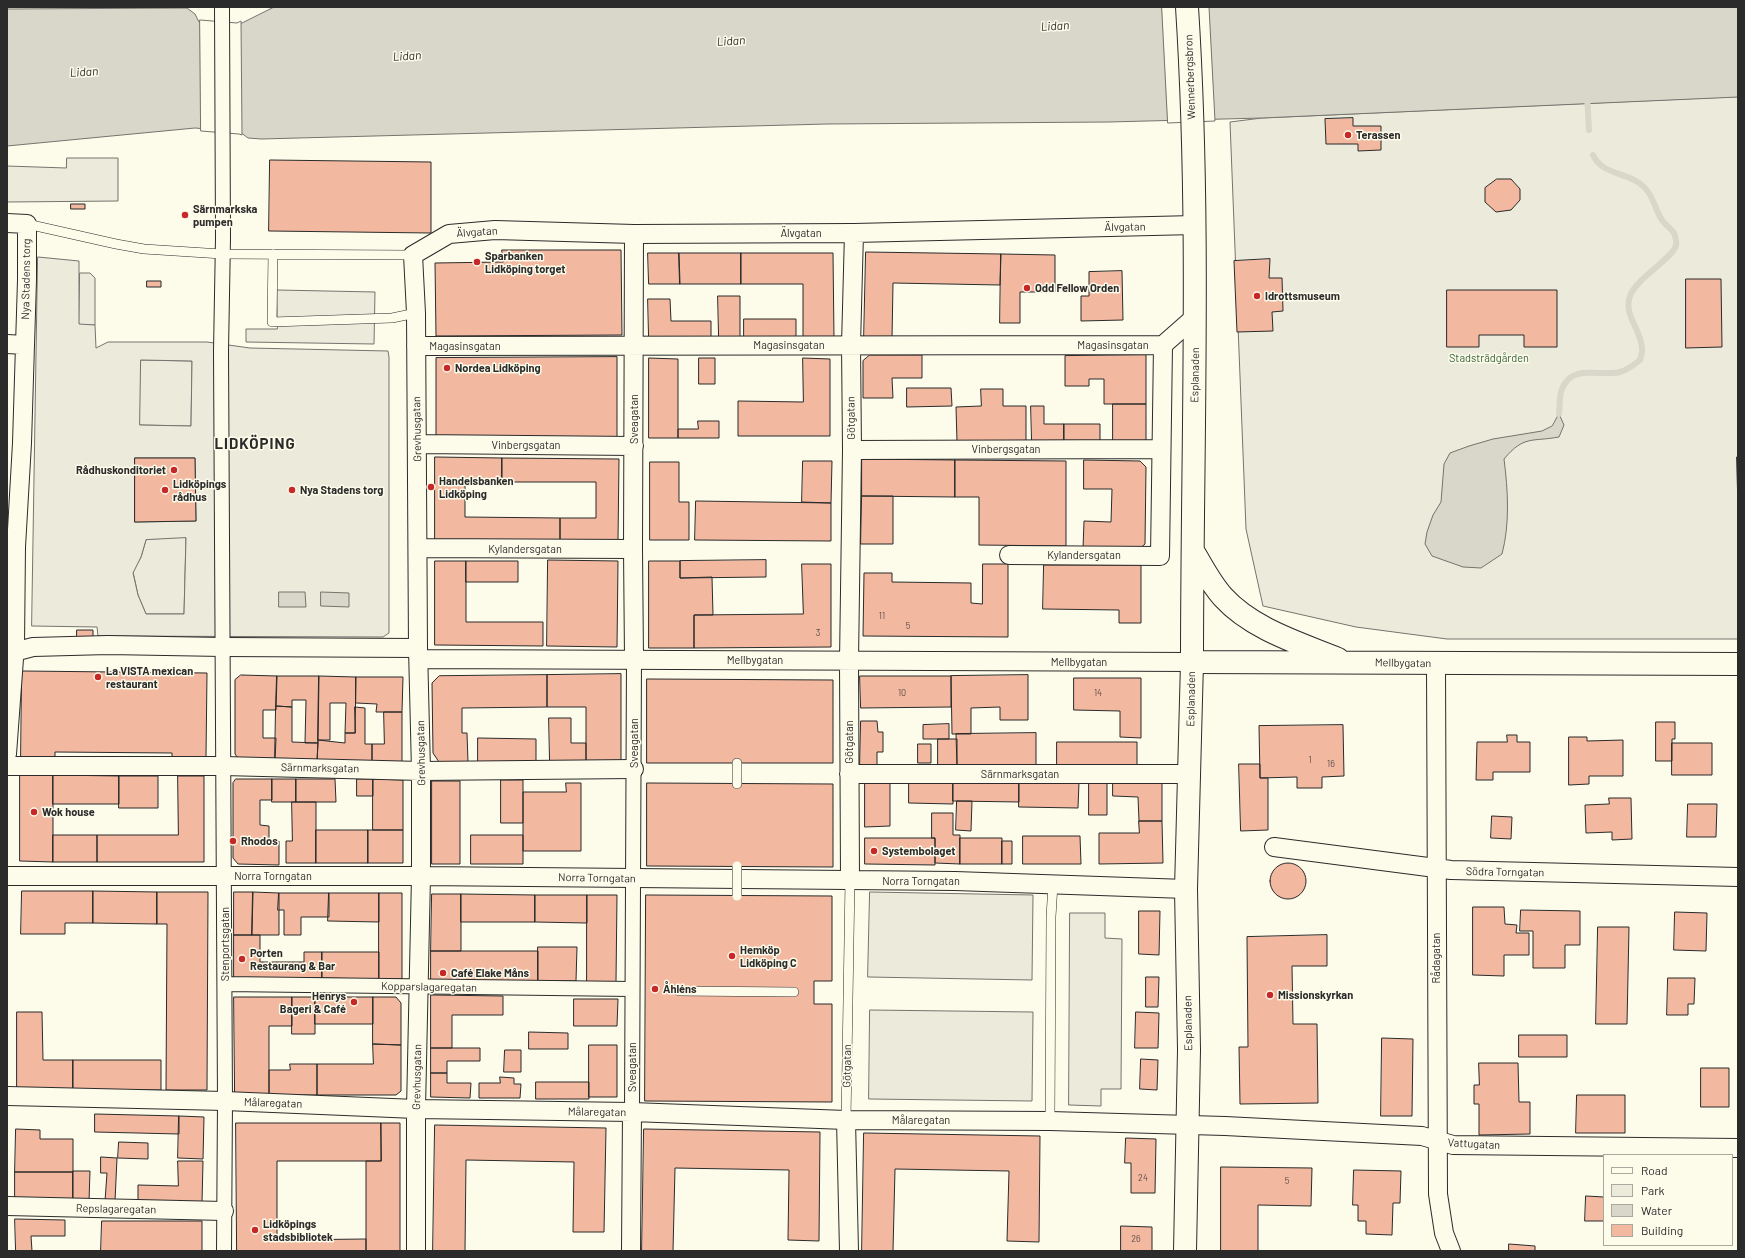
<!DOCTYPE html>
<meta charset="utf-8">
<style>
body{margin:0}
#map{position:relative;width:1745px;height:1258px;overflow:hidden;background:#fdfbea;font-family:Barlow,sans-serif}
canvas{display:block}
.frame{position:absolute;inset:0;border:8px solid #2b2b2b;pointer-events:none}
.legend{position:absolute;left:1603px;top:1154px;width:130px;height:92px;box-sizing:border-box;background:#fdfbea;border:1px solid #a9a89e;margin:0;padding:5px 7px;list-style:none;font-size:12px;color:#2b2b2b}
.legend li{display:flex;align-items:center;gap:8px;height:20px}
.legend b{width:20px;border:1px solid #a9a89e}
</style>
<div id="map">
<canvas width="1745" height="1258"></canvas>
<div class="frame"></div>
<ul class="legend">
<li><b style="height:5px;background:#fdfbea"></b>Road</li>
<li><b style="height:11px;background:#ecebdb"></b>Park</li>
<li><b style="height:11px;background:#d8d7c9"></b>Water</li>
<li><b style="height:11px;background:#f2b8a0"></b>Building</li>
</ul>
</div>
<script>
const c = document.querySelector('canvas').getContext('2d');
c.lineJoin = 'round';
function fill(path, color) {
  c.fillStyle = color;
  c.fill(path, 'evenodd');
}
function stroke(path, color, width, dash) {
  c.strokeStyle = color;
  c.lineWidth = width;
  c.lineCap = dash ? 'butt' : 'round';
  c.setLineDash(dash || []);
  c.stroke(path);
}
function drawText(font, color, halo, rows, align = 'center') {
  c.font = font + ' Barlow,sans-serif';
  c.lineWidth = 3;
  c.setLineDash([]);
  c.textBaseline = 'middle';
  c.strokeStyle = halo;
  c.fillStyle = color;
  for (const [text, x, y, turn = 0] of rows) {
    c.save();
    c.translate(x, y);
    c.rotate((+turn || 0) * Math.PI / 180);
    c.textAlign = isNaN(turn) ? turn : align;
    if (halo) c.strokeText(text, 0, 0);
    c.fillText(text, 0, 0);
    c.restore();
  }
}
const green = new Path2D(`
 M1738,97V639H1447L1356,627L1263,606L1246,529L1230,122L1262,118Z
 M80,273H90L95,278V325H79Z
 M140,360L192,361L191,426L139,425Z
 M186,537L184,614H146L138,595L133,572L141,557L146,540Z`);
const parking = new Path2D(`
 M67,158H118V201L7,202V166L66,168Z
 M38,257L79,261V324L95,325L96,348L108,342H207L250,348L388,351L389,357V633L383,637L98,636L97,627L32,626ZM141,360L192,361L191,426L140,425ZM135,458H195L196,521L135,522ZM186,538L184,614H146L138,595L133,573L141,557L146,540Z
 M277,290L375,292L374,344L246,342V329H277Z
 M870,892L1033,895L1032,980L868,977Z
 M1070,913H1105V938L1122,939L1121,1089H1101V1106L1069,1105Z
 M870,1010L1033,1012L1032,1101L869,1099Z`);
const water = new Path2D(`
 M278,7H1738V97L1262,118L1109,122L827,124L261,139L248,138L240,132L195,128L7,146V9L187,8L195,14L199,22L238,25L272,8Z
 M1559,414L1564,425L1559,437C1532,442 1524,435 1504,459C1508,490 1510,524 1502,554L1481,568L1463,567L1432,556L1425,544L1427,532L1433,515L1441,502L1444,464L1450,453L1469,446L1493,439L1542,431L1552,426Z
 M279,592H305L306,607H279Z
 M321,592L349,593V607L321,606Z`);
const pier = new Path2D(`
 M1162,7H1209L1215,121L1168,123Z
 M200,20L237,23L241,21L242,135L239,134L201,131Z`);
const stream = new Path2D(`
 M1587,95L1589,130
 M1559,414C1560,406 1559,396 1562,389C1572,363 1601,377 1620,372C1628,370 1634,365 1640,360C1641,356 1643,351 1642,348C1641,329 1623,315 1630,296C1636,278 1674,258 1676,245C1677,242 1675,236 1674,233C1671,228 1665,225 1662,220C1655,210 1654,197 1645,188C1631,172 1602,176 1593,155`);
const building = new Path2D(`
 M1353,118V126H1381V150L1358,151V144H1326L1325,119Z
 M270,160L431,162V233L269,231Z
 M1497,179H1511L1520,189V200L1511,210L1496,212L1485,202V188Z
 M71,204H85V209H71Z
 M502,250H621L622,335L436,336L435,263L503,262Z
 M866,252L1001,254L1000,285L893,283L892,339H864Z
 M648,253H679L680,284H649Z
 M679,253H741V284H680Z
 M741,253H833L834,339H803V284H741Z
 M1001,254L1055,255V292H1020V323H1000Z
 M1270,259L1269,278H1282L1283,311L1272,312L1273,331L1237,332L1234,261Z
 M1122,271L1123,320L1081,321V296H1089V272Z
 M1686,279H1721L1722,347L1686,348Z
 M147,281H161V287H147Z
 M1447,290H1557V347H1524V335H1479V347H1447Z
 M718,296H740V338H719Z
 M648,299H670L671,321H711V338H649Z
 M744,319H796V338H744Z
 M870,355H922V378H892L893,398H863V361Z
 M1146,355V404H1104V379H1089V386H1065V356Z
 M617,357V437H436V358Z
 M649,358L678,359V438H649Z
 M699,358H715V384H699Z
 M803,358L830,359V436H738V401L803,402Z
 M907,388H951L952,406L907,407Z
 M981,389H1003V406H1026V442H957L956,407L981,406Z
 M1113,404H1146V442H1113Z
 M1031,406H1044V424H1064V442H1032Z
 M698,421H719V438H678V429H698Z
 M1064,424H1100V442H1064Z
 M435,457L502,458V482L465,481V517L560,518V541L435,540Z
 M1737,457H1738V508Z
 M135,458H195L196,521L135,522Z
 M502,458L619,459L618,541H560V518H596V482H502Z
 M862,459L955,460V497L862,496Z
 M955,460L1066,461V546L979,545V497H955Z
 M1084,460L1140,461L1146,467L1145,544L1138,550L1083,549L1084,521L1111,522L1112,489H1084Z
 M803,461H832L831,503L802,502Z
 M650,462H679V502H689V540H650Z
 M862,496H893V544H861Z
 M696,501L831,503V541L695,540Z
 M548,560L618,561L617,647L547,646Z
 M766,560V577L680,578V561Z
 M435,561H466V622H543V646L435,645Z
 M466,561H518V582H466Z
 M649,561H680V578L712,577L713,615H694V648H649Z
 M802,564H831V647L694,648V615L803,614Z
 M983,564H1008V637L863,636L864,573H892V582L971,583V603L982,604Z
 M1044,565H1141V623H1119V610L1043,609Z
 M77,630H93V638H77Z
 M22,671L207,673L206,757H172V753L55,752V758L21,757Z
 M621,674V762L586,763V707H547V675Z
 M241,675L277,676L276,710H263V738H276L275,761H240L235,754V680Z
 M547,675V707L462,708V733H467L468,762H439L433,753L432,683L439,676Z
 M1028,675V720H1000V707L971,708V734H952L951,676Z
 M277,676H319L318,743H305L306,700H292V707L276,706Z
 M319,676L356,677L355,733H345L346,703H330V740H318Z
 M860,676H951V707L861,708Z
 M356,677H403L402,712H376L377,704L356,703Z
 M1074,678H1141V738L1120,737V711L1074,710Z
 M647,679L833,680V763H647Z
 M276,706L292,707V742L318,743L317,762L275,761Z
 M355,707L365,708V744H372V763L317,762L318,740L345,743V733H355Z
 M384,712H402V763H372V744H384Z
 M549,718H571V743H586V763H550Z
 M861,721H877L878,732H883V752H877V765H860Z
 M1656,722H1675V739H1672V761H1656Z
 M949,724V739H923V725Z
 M1343,725L1344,776L1322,777V788H1297V777L1260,778L1259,726Z
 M1036,733V767H957L956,734Z
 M1507,735H1517V742H1530V772H1493V780H1476L1477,742H1507Z
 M1569,737H1587V741L1623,740V776H1589V784L1569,785Z
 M478,738L536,739V762H478Z
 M938,739H957V767H938Z
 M1057,742H1137V766L1057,765Z
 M1672,743H1712V775H1672Z
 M918,744H931V763H918Z
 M1239,764H1260V778H1268V830L1241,831Z
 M20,775H53V862L20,861Z
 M53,775L119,776V804H53Z
 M119,776H158V808H119Z
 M178,776H204V862H97V835H178Z
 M236,779H272V800H260V825L269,826V842L279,841V865L238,864L233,858V783Z
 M272,779H296V802H272Z
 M296,779H335L336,802H296Z
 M357,779H373V796H357Z
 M373,779L403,780V830H373Z
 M865,779H890V826L865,827Z
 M909,779L953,780V804L909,803Z
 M501,780H523V823H501Z
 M953,780L1019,781V802L953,801Z
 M432,781H460V864H432Z
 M1019,781L1079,782L1078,808L1019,807Z
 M1089,781H1107V815H1089Z
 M1113,781H1162V821H1139L1138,797L1113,796Z
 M566,783H581V851H523V792H566Z
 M647,783L833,784V867L647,866Z
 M1609,798H1631L1632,839L1612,840V832L1586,833L1585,805L1609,804Z
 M957,801H972L971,831L956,830Z
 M292,802H316V863H286V841H292Z
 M1688,804H1717L1716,837H1687Z
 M932,813H953V835H960V864L935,863V838H932Z
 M1492,816L1512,817L1511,839L1491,838Z
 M1139,821H1162L1163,863L1099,864V833H1139Z
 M316,830H368V863H316Z
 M368,830H403V863H368Z
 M53,835H97V862H53Z
 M471,835H523V864H471Z
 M1023,836H1080L1081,864H1023Z
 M865,838H935V865L865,864Z
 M960,838H1002V864H960Z
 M1002,841H1012V864H1002Z
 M1270 881a18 18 0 1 1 36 0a18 18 0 1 1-36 0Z
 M22,891H93V923H65V934H21Z
 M93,891L157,892V924L93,923Z
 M157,892H208L207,1090H166L167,924H157Z
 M234,892H253L252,935H234Z
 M253,892L279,893V935H252Z
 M279,893H329V917H301V935H284V910H278Z
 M329,893H379V922L328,921Z
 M379,893H402V979H379Z
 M432,894H461V951H431Z
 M461,894L535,895V922H461Z
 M535,895H587V923L535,922Z
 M587,895H617L616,982H587Z
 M646,895L832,896V981H814V1004H832V1102L645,1101Z
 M1473,907H1504L1505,924L1517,925L1516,933H1529V955H1504V976L1473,975Z
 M1521,910L1580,911V945H1565V968H1533V931H1520Z
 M1139,911H1160L1159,955L1139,954Z
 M1675,912L1707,913L1706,951L1674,950Z
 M1598,927H1629L1627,1024H1596Z
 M234,935H260V962H304V952H322V978H234Z
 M1327,935V966H1292L1293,1024H1317L1318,1103L1240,1104L1239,1047H1248L1247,937Z
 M538,947H577L576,981H538Z
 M431,951H538V981L431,980Z
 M322,952H379V979L322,978Z
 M1146,977H1159L1158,1007H1146Z
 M1668,978H1695L1694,1004H1688V1015H1667Z
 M431,995L503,996V1015H452V1048H431Z
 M234,997H292V1026H269V1095L235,1094Z
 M292,997H315V1034H292Z
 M315,997H373V1024H315Z
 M373,997H396L401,1003V1045L373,1044Z
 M574,999H618L617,1026H574Z
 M17,1012H42L43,1060H73V1090H17Z
 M1136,1012L1159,1013L1158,1048H1135Z
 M529,1032L568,1033V1049H529Z
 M1519,1035H1567V1057H1519Z
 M1382,1038L1413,1039L1412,1116H1381Z
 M373,1044L401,1045V1091L396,1095H317V1064H373Z
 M589,1045H617V1097H589Z
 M431,1048H480V1061H447V1073H431Z
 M505,1050H521V1072H504Z
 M1141,1059L1158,1060L1157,1090L1140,1089Z
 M73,1060H161V1090H73Z
 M1479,1063H1518L1519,1102H1530V1134L1479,1135V1104H1474V1085H1479Z
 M290,1064H317V1095H269V1070H290Z
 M1701,1068H1729V1107H1701Z
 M431,1073H447V1083H471L470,1098L431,1097Z
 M500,1077L514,1078V1084H521L520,1098H479V1083H500Z
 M536,1082H589V1099H536Z
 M1577,1095H1625V1133H1576Z
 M95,1114L179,1116V1134L95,1132Z
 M179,1116L204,1117L203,1159L178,1158Z
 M236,1123H381V1161H277V1240L366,1239V1251H237Z
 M381,1123H400V1251H366V1161H381Z
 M435,1125L606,1128L604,1232H573L574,1162L466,1160L465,1251H433Z
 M16,1129L40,1130V1139H73V1172H15Z
 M644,1129L820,1132L819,1241L788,1240L789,1170L675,1168L673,1251H642Z
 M864,1133L1040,1136L1039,1242L1007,1241L1009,1171L895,1169L893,1251H862Z
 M1126,1138L1156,1139L1155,1193H1131V1163H1125Z
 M119,1142L148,1143V1159L118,1158Z
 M101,1157L117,1158L115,1201H105L107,1173H101Z
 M178,1161H203L202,1203L138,1202V1185L178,1186Z
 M1221,1167L1312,1168L1311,1206L1258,1205V1251H1221Z
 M1354,1170L1401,1171L1400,1203H1393L1392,1235L1366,1234V1221H1358V1205H1353Z
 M73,1171H90L89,1201H73Z
 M15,1172H73V1201L15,1200Z
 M1586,1196L1604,1197V1221H1585Z
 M15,1219L65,1220V1236H31L32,1251H16Z
 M102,1221H202V1251H101Z
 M1121,1226L1152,1227V1251H1121Z
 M1509,1244L1535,1246V1251H1509Z`);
const service = new Path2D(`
 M27,224L116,244L144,249L175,251L222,254L413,255
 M273,254L272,322L392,318L416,313
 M737,784V763
 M679,991L794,992
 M846,1120L850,880
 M1050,1121L1051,917L1053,884`);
const pedestrian = new Path2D(`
 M222,7L223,238L221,351L225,1101L224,1251
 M225,984L632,989
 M632,1112L634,659`);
const minor = new Path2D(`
 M7,223L27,224V280L22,443L16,547L15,645L7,754
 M634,234L633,549L634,659
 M7,344L25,345
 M416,346L1163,345
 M417,444L634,446
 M852,450L1160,449
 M418,548L633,549
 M1009,555L1160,556L1163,345L1196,316
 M14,652L33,647L108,645L223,647L418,648
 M419,659L1192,662
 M1436,664L1438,1194L1444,1233L1451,1251
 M7,766H223L421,771L634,769
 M849,774H1190
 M1274,847L1451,870L1738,877
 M7,876H421L955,881L1186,889
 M850,880L849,661L852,450L851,345L854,233
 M7,1096L225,1101L416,1109L632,1112L846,1120L1050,1121L1225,1126L1422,1136L1453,1145L1738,1148
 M846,1120L849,1251
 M7,1206L224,1211
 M416,1251V1109L421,876V771L418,648L416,313L413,255L449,234L495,230L634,234L854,233L1195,225
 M631,1251L632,1112`);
const tertiary = new Path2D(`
 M1185,1251L1189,1050L1186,889L1192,662`);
const secondary = new Path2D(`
 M1187,7C1201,225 1192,444 1192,662L1738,664
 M1193,551C1202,566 1211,584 1223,597C1252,629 1299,643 1338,659`);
const serviceBridge = new Path2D(`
 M737,896V866`);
const markers = [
 [1348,135,4,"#c62828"],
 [185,215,4,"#c62828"],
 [477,262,4,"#c62828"],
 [1027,288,4,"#c62828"],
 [1257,296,4,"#c62828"],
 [447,368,4,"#c62828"],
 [174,470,4,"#c62828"],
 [431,487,4,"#c62828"],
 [165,490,4,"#c62828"],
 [292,490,4,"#c62828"],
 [98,677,4,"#c62828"],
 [34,812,4,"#c62828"],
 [233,841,4,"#c62828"],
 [874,851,4,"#c62828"],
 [732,956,4,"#c62828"],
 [242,959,4,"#c62828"],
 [443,973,4,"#c62828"],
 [655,989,4,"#c62828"],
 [1270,995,4,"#c62828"],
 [354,1002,4,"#c62828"],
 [255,1230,4,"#c62828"]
];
const numberNames = [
 ["11",882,616],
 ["5",908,626],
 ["3",818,633],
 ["10",902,693],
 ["14",1098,693],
 ["1",1310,760],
 ["16",1331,764],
 ["24",1143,1178],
 ["5",1287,1181],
 ["26",1136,1239]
];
const streetNames = [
 ["Wennerbergsbron",1190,77,-92],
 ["Älvgatan",1125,227,-1],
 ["Älvgatan",477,232,-4],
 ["Älvgatan",801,233],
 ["Nya Stadens torg",26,279,-89],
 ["Magasinsgatan",789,345],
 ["Magasinsgatan",1113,345],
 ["Magasinsgatan",465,346],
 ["Esplanaden",1195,375,-89],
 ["Götgatan",851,418,-91],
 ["Sveagatan",634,419,-90],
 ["Grevhusgatan",417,429,-91],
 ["Vinbergsgatan",526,445],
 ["Vinbergsgatan",1006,449],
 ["Kylandersgatan",525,549],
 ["Kylandersgatan",1084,555],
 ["Mellbygatan",755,660],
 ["Mellbygatan",1079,662],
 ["Mellbygatan",1403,663,1],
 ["Esplanaden",1191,699,-89],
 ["Götgatan",849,742,-90],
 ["Sveagatan",634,743,-90],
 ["Grevhusgatan",421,753,-91],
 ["Särnmarksgatan",320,768,1],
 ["Särnmarksgatan",1020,774],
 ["Södra Torngatan",1505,872,1],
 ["Norra Torngatan",273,876],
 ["Norra Torngatan",597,878,1],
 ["Norra Torngatan",921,881],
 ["Stenportsgatan",225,944,-90],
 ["Rådagatan",1436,958,-90],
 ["Kopparslagaregatan",429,987,1],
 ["Esplanaden",1188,1023,-91],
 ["Götgatan",847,1066,-89],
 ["Sveagatan",632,1067,-90],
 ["Grevhusgatan",417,1077,-89],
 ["Målaregatan",273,1103,2],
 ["Målaregatan",597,1112,1],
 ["Målaregatan",921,1120],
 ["Vattugatan",1474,1144,3],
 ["Repslagaregatan",116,1209,1]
];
const poiNames = [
 ["Terassen",1356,135],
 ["Särnmarkska",193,209],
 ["pumpen",193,222],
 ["Sparbanken",485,256],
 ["Lidköping torget",485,269],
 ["Odd Fellow Orden",1035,288],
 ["Idrottsmuseum",1265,296],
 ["Nordea Lidköping",455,368],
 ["Rådhuskonditoriet",166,470,"right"],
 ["Handelsbanken",439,481],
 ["Lidköping",439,494],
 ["Lidköpings",173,484],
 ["rådhus",173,497],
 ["Nya Stadens torg",300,490],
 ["La VISTA mexican",106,671],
 ["restaurant",106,684],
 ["Wok house",42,812],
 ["Rhodos",241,841],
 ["Systembolaget",882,851],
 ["Hemköp",740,950],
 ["Lidköping C",740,963],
 ["Porten",250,953],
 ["Restaurang & Bar",250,966],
 ["Café Elake Måns",451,973],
 ["Åhléns",663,989],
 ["Missionskyrkan",1278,995],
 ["Henrys",346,996,"right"],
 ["Bageri & Café",346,1009,"right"],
 ["Lidköpings",263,1224],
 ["stadsbibliotek",263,1237]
];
const parkNames = [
 ["Stadsträdgården",1489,358]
];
const waterNames = [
 ["Lidan",1055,26,-3],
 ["Lidan",731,41,-3],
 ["Lidan",407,56,-3],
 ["Lidan",84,72,-3]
];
const districtNames = [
 ["LIDKÖPING",255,444]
];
fill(green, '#ecebdb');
stroke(green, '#74746e', 1);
fill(parking, '#eceadb');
stroke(parking, '#74746e', 1);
fill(water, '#d8d7c9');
stroke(water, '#74746e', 1);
fill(pier, '#fdfbea');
stroke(pier, '#74746e', 1);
stroke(stream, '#d8d7c9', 6);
fill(building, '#f2b8a0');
stroke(building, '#2b2b2b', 1);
stroke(service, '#2b2b2b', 10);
stroke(pedestrian, '#2b2b2b', 16);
stroke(minor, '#2b2b2b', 20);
stroke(tertiary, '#2b2b2b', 24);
stroke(secondary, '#2b2b2b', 24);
stroke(service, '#fdfbea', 9);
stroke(pedestrian, '#fdfbea', 14);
stroke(minor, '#fdfbea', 18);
stroke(tertiary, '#fdfbea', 22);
stroke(secondary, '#fdfbea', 22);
stroke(serviceBridge, '#2b2b2b', 10, []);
stroke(serviceBridge, '#fdfbea', 9);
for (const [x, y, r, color] of markers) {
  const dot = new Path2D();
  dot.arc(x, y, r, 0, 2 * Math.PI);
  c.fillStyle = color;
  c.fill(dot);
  stroke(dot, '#fdfbea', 1.5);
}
drawText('9px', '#5d4e48', null, numberNames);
drawText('11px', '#2b2b2b', '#fdfbea', streetNames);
drawText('bold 11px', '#2b2b2b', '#fdfbea', poiNames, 'left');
drawText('11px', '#34623c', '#fdfbea', parkNames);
drawText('italic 12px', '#2b2b2b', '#fdfbea', waterNames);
c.letterSpacing = '1px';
drawText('bold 15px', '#2b2b2b', '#fdfbea', districtNames);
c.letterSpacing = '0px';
</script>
